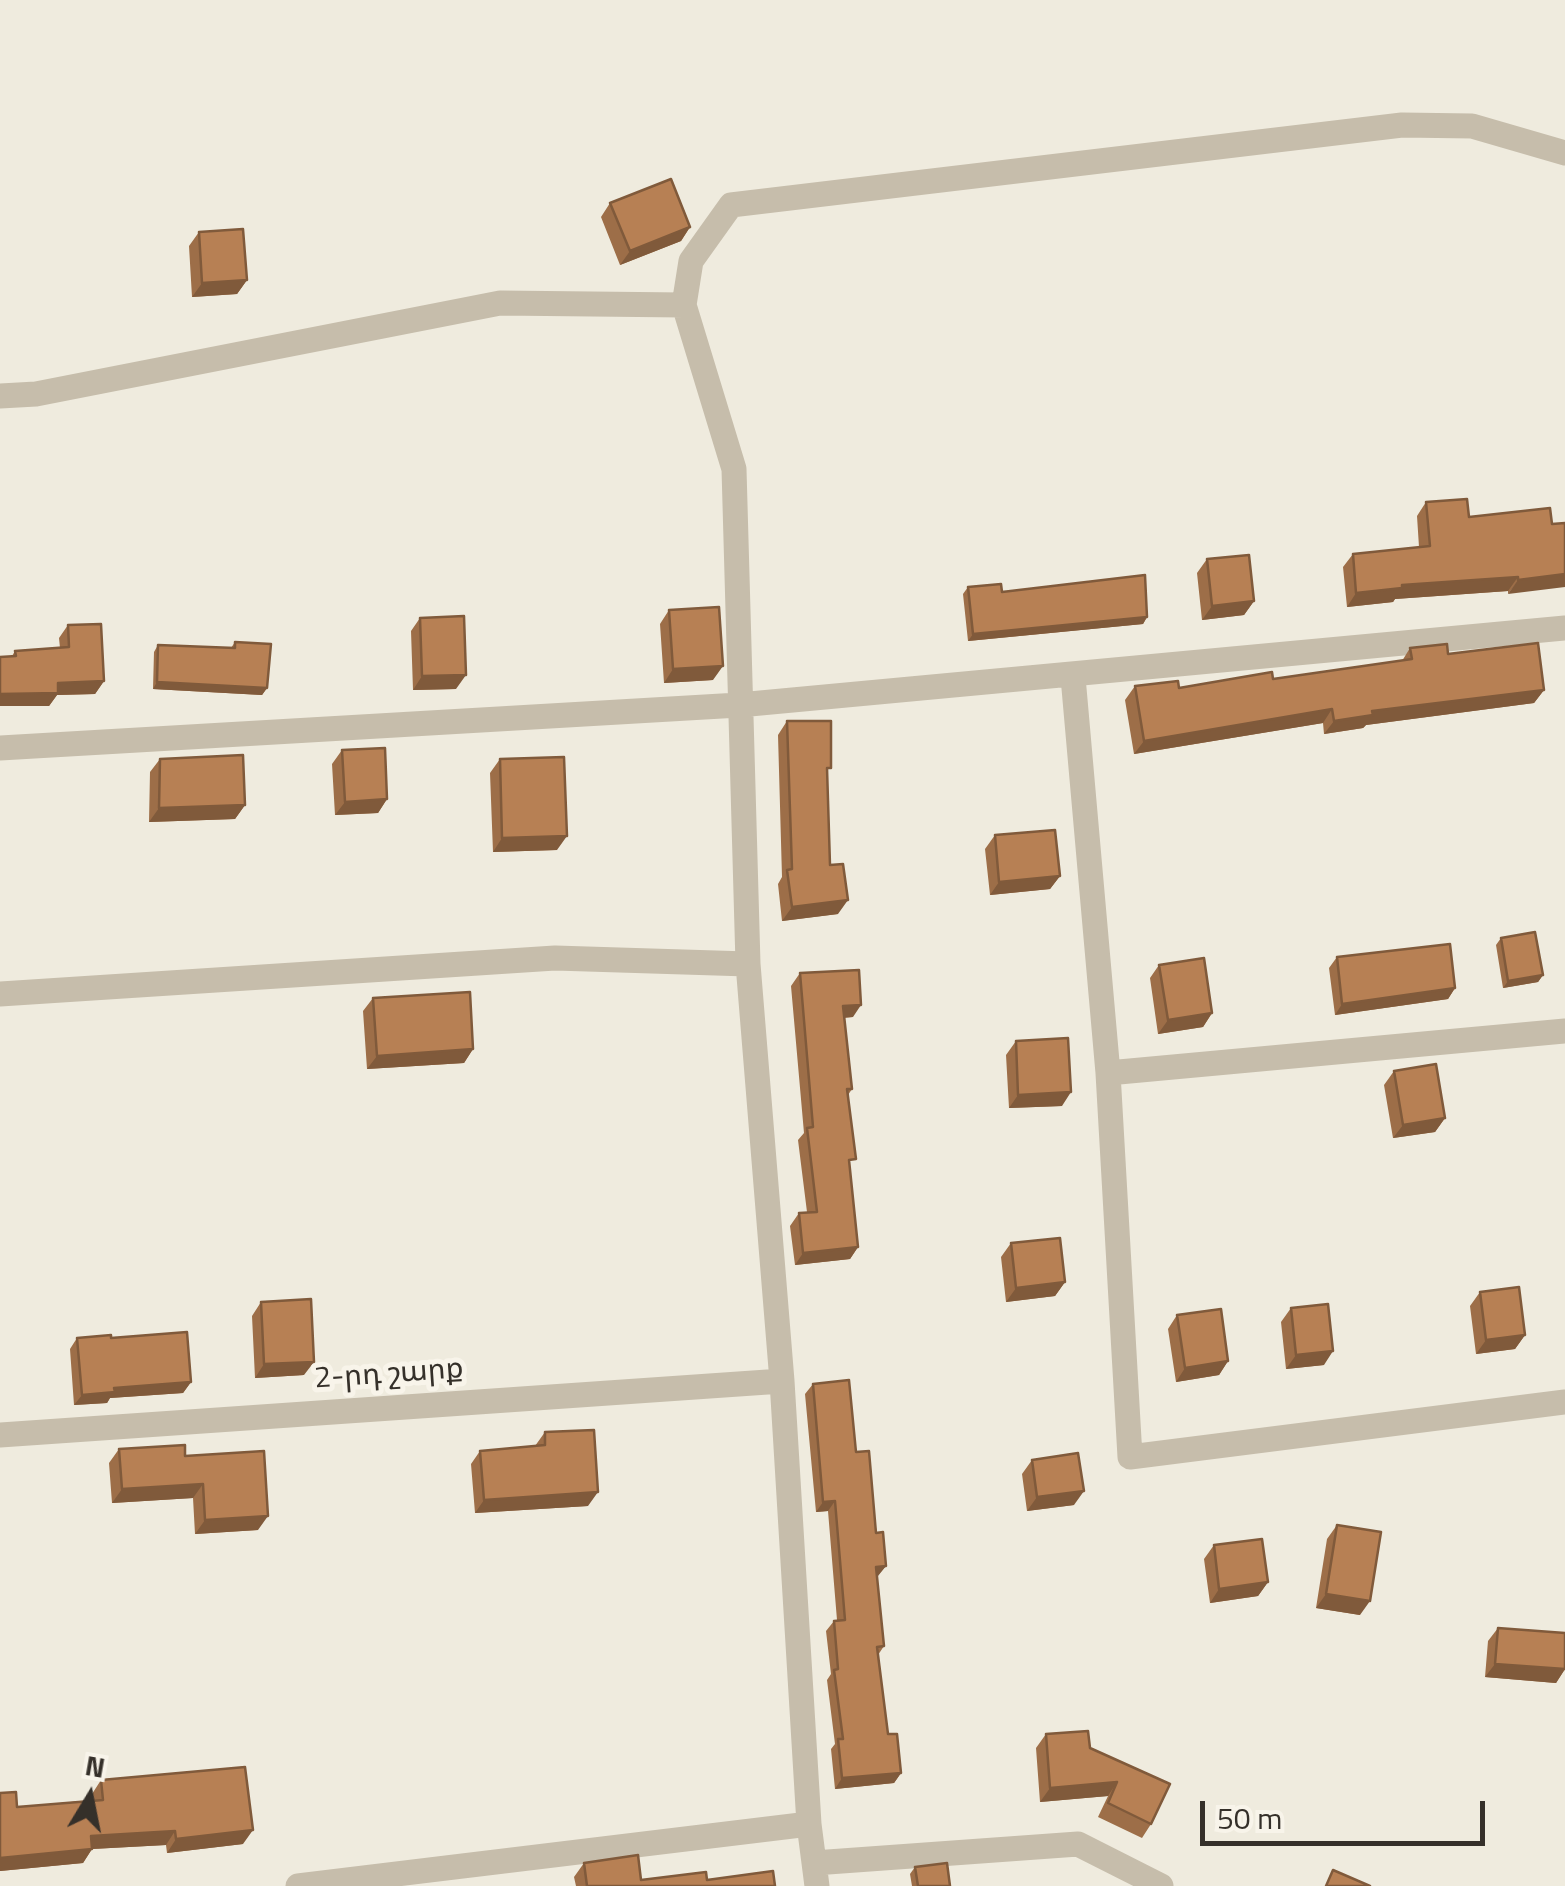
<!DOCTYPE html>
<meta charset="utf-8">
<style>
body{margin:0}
#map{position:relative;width:1565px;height:1886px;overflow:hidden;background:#efebde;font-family:"Titillium Web",sans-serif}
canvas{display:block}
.north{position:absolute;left:40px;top:1746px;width:100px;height:100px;-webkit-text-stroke:8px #f8f4ea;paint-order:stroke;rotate:10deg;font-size:28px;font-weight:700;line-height:40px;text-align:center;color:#35302a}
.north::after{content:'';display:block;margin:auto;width:35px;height:45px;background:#35302a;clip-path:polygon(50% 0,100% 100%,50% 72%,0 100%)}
.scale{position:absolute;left:1200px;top:1801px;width:285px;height:45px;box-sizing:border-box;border:5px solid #35302a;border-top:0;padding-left:12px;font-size:30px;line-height:35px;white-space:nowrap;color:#35302a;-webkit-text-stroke:8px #f8f4ea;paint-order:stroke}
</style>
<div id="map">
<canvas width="1565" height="1886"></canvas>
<div class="north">N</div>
<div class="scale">50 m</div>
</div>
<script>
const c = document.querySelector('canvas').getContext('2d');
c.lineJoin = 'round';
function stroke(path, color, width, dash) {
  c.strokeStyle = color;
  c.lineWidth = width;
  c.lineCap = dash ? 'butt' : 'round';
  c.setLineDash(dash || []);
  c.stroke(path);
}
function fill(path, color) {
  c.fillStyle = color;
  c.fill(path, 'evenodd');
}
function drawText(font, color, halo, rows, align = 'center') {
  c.font = font + ' "Titillium Web","Noto Sans Armenian",sans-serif';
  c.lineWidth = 10;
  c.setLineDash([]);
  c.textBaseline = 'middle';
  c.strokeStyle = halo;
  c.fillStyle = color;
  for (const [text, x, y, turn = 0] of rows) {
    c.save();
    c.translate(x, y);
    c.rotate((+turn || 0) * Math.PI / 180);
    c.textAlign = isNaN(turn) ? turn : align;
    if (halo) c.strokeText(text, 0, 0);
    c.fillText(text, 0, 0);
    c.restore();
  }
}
const minor = new Path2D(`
 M684,305L691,261L731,205L1402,125L1472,126L1565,153
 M0,396L36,394L500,303L684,305L734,469L748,964L782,1381L809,1824L817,1886
 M1073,677L1108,1073L1130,1457L1565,1402
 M0,748L739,705L1565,628
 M0,994L555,958L748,964
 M1108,1073L1565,1031
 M0,1435L782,1381
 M814,1863L1078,1844L1161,1886
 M298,1886L809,1824`);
const wall = new Path2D(`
 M610,203L690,227L681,241L620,265L601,217Z
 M199,232L247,280L237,294L192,297L189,246Z
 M1426,502L1469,517L1552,524L1565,523L1508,594V591L1395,599L1393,602L1347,607L1343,567L1353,554L1419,547L1417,516Z
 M1207,559L1254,601L1244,615L1202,620L1197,573Z
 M968,587L1002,592L1147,617L1143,624L968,641L963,594Z
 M669,610L713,680L664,683L660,624Z
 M420,618L456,689L413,690L411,631Z
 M68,625L104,681L95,694L57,695L49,706H0V657L12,656L15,651L60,648L59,638Z
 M235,642L267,688L262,695L153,689L154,652L158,645L231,648Z
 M1410,648L1448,654L1544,690L1534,703L1366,725L1363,728L1324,734L1323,723L1134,754L1125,700L1135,686L1179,688L1273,679L1402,661Z
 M787,721L827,774L830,865L838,914L782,921L778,884L782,877L778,735Z
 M342,750L387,799L378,813L335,815L332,764Z
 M160,759L245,805L235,819L149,822L150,772Z
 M500,759L557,850L493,852L490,773Z
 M995,835L1060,876L1050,889L990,895L985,849Z
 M1501,938L1543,975L1538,982L1503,988L1496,945Z
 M1337,957L1455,988L1448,999L1335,1015L1329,968Z
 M1159,965L1212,1013L1203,1027L1158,1034L1150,978Z
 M800,973L853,1017L844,1018L852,1089L848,1095L850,1168L858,1247L850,1259L795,1265L790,1226L799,1213L807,1212L798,1140L804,1133L791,986Z
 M373,998L473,1049L464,1063L367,1069L363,1011Z
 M1016,1041L1062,1106L1009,1108L1006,1055Z
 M1394,1071L1445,1118L1435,1132L1393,1138L1384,1085Z
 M1011,1243L1065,1282L1055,1296L1006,1302L1001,1257Z
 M1480,1292L1525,1335L1515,1349L1476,1354L1470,1306Z
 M261,1302L304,1375L255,1378L252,1316Z
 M1291,1308L1324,1365L1286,1369L1281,1322Z
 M1177,1315L1228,1361L1219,1375L1176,1382L1168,1329Z
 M77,1338H111L191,1382L183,1393L110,1398L107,1403L74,1405L70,1349Z
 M813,1384L856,1452L886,1566L877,1576L884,1646L878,1655L888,1734L901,1773L894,1783L835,1789L831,1749L835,1744L827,1680L831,1674L826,1631L834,1621L837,1620L828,1511L816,1512L805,1394Z
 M545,1432L588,1506L475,1513L471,1464L480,1451L535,1446Z
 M119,1449L185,1456L258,1530L195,1534L193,1498L112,1503L109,1463Z
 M1032,1460L1074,1505L1027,1511L1022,1474Z
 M1337,1525L1360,1615L1316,1608L1327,1539Z
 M1214,1545L1268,1582L1258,1596L1210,1603L1204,1559Z
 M1498,1628L1565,1669L1556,1683L1485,1677L1488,1641Z
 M1046,1734L1090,1748L1151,1824L1142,1838L1098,1817L1108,1796L1040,1802L1036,1748Z
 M101,1780L243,1844L167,1853L166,1845L92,1849L83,1863L0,1871V1793L17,1807L92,1800V1794Z
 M584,1863L641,1880H707L775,1886H576L574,1877Z
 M915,1867L950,1886H912L910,1874Z`);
const shadedWall = new Path2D(`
 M690,227L681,241L620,265L630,251Z
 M247,280L237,294L192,297L202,283Z
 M1565,574V587L1508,594L1518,580Z
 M1518,577L1508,591L1395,599L1393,602L1347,607L1356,593L1402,585Z
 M1254,601L1244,615L1202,620L1212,606Z
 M1147,617L1143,624L968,641L973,634Z
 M723,666L713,680L664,683L673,669Z
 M466,675L456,689L413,690L422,676Z
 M104,681L95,694L57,695L49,706H0V694L58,683Z
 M157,682L267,688L262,695L153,689Z
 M1544,690L1534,703L1366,725L1363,728L1324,734L1334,721L1372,711Z
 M1332,709L1323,723L1134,754L1144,741Z
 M387,799L378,813L335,815L345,802Z
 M245,805L235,819L149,822L159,808Z
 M567,836L557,850L493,852L502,838Z
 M1060,876L1050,889L990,895L999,882Z
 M848,900L838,914L782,921L792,907Z
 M1543,975L1538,982L1503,988L1508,981Z
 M1455,988L1448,999L1335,1015L1342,1004Z
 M861,1005L853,1017L834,1018L843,1006Z
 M1212,1013L1203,1027L1158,1034L1168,1020Z
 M473,1049L464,1063L367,1069L377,1056Z
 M1071,1092L1062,1106L1009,1108L1018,1095Z
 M1445,1118L1435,1132L1393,1138L1403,1125Z
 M858,1247L850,1259L795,1265L803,1253Z
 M1065,1282L1055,1296L1006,1302L1016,1288Z
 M1525,1335L1515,1349L1476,1354L1486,1340Z
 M1333,1351L1324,1365L1286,1369L1296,1355Z
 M1228,1361L1219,1375L1176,1382L1185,1368Z
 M314,1362L304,1375L255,1378L264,1364Z
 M191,1382L183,1393L110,1398L107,1403L74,1405L82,1395L114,1388Z
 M203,1484L193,1498L112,1503L122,1489Z
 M1084,1491L1074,1505L1027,1511L1037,1497Z
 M598,1492L588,1506L475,1513L484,1500Z
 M835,1501L828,1511L816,1512L823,1502Z
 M268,1516L258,1530L195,1534L205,1520Z
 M886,1566L878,1576L869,1577L876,1567Z
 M1268,1582L1258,1596L1210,1603L1219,1589Z
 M1326,1594L1370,1601L1360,1615L1316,1608Z
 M1495,1664L1565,1669L1556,1683L1485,1677Z
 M901,1773L894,1783L835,1789L842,1778Z
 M1117,1782L1108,1796L1040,1802L1050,1788Z
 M253,1830L243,1844L167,1853L176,1839Z
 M175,1831L166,1845L92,1849L83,1863L0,1871V1858L91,1836Z`);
const building = new Path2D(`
 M671,179L690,227L630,251L610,203Z
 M243,229L247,280L202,283L199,232Z
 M1467,499L1469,517L1550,508L1552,524L1565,523V574L1518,580V577L1402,585V588L1356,593L1353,554L1430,546L1426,502Z
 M1249,555L1254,601L1212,606L1207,559Z
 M1145,575L1147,617L973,634L968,587L1001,584L1002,592Z
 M719,607L723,666L673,669L669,610Z
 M464,616L466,675L422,676L420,618Z
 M101,624L104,681L58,683V693L0,694V657L16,656L15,651L69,647L68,625Z
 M235,642L271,644L267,688L157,682L158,645L235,648Z
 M1538,643L1544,690L1372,711L1373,715L1334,721L1332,709L1144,741L1135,686L1178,681L1179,688L1272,672L1273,679L1412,659L1410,648L1447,644L1448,654Z
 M787,721H831V768H827L830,865L843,864L848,900L792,907L787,870L792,869Z
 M385,748L387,799L345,802L342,750Z
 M243,755L245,805L159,808L160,759Z
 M564,757L567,836L502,838L500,759Z
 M1055,830L1060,876L999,882L995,835Z
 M1535,932L1543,975L1508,981L1501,938Z
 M1450,944L1455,988L1342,1004L1337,957Z
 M1204,958L1212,1013L1168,1020L1159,965Z
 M859,970L861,1005L843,1006L852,1089H847L856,1159L849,1160L858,1247L803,1253L799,1213L817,1212L807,1128L813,1127L800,973Z
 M470,992L473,1049L377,1056L373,998Z
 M1068,1038L1071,1092L1018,1095L1016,1041Z
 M1436,1064L1445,1118L1403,1125L1394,1071Z
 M1060,1238L1065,1282L1016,1288L1011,1243Z
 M1519,1287L1525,1335L1486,1340L1480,1292Z
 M311,1299L314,1362L264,1364L261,1302Z
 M1328,1304L1333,1351L1296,1355L1291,1308Z
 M1221,1309L1228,1361L1185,1368L1177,1315Z
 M187,1332L191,1382L114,1388L115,1392L82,1395L77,1338L111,1335V1338Z
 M849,1380L856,1452L869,1451L876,1533L883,1532L886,1566L876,1567L884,1646L877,1647L888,1734H897L901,1773L842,1778L838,1739H843L834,1670L838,1669L834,1621L845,1620L835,1501L823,1502L813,1384Z
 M594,1430L598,1492L484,1500L480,1451L545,1445V1432Z
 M185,1445V1456L264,1451L268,1516L205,1520L203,1484L122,1489L119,1449Z
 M1078,1453L1084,1491L1037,1497L1032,1460Z
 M1337,1525L1381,1532L1370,1601L1326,1594Z
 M1262,1539L1268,1582L1219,1589L1214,1545Z
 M1498,1628L1565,1633V1669L1495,1664Z
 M1088,1731L1090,1748L1170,1784L1151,1824L1108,1803L1117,1782L1050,1788L1046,1734Z
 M245,1767L253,1830L176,1839L175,1831L91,1836L92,1849L0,1858V1793L16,1792L17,1807L103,1800L101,1780Z
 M638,1855L641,1880L706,1872L707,1880L773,1871L775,1886H587L584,1863Z
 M947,1863L950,1886H918L915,1867Z
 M1333,1870L1370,1886H1326Z`);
const streetNames = [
 ["2-րդ շարք",389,1375,-4]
];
stroke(minor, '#c6bdab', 25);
fill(wall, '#9d6e48');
fill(shadedWall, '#805a3b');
fill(building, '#b78054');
stroke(building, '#805a3b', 2.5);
drawText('30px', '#35302a', '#f8f4ea', streetNames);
</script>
